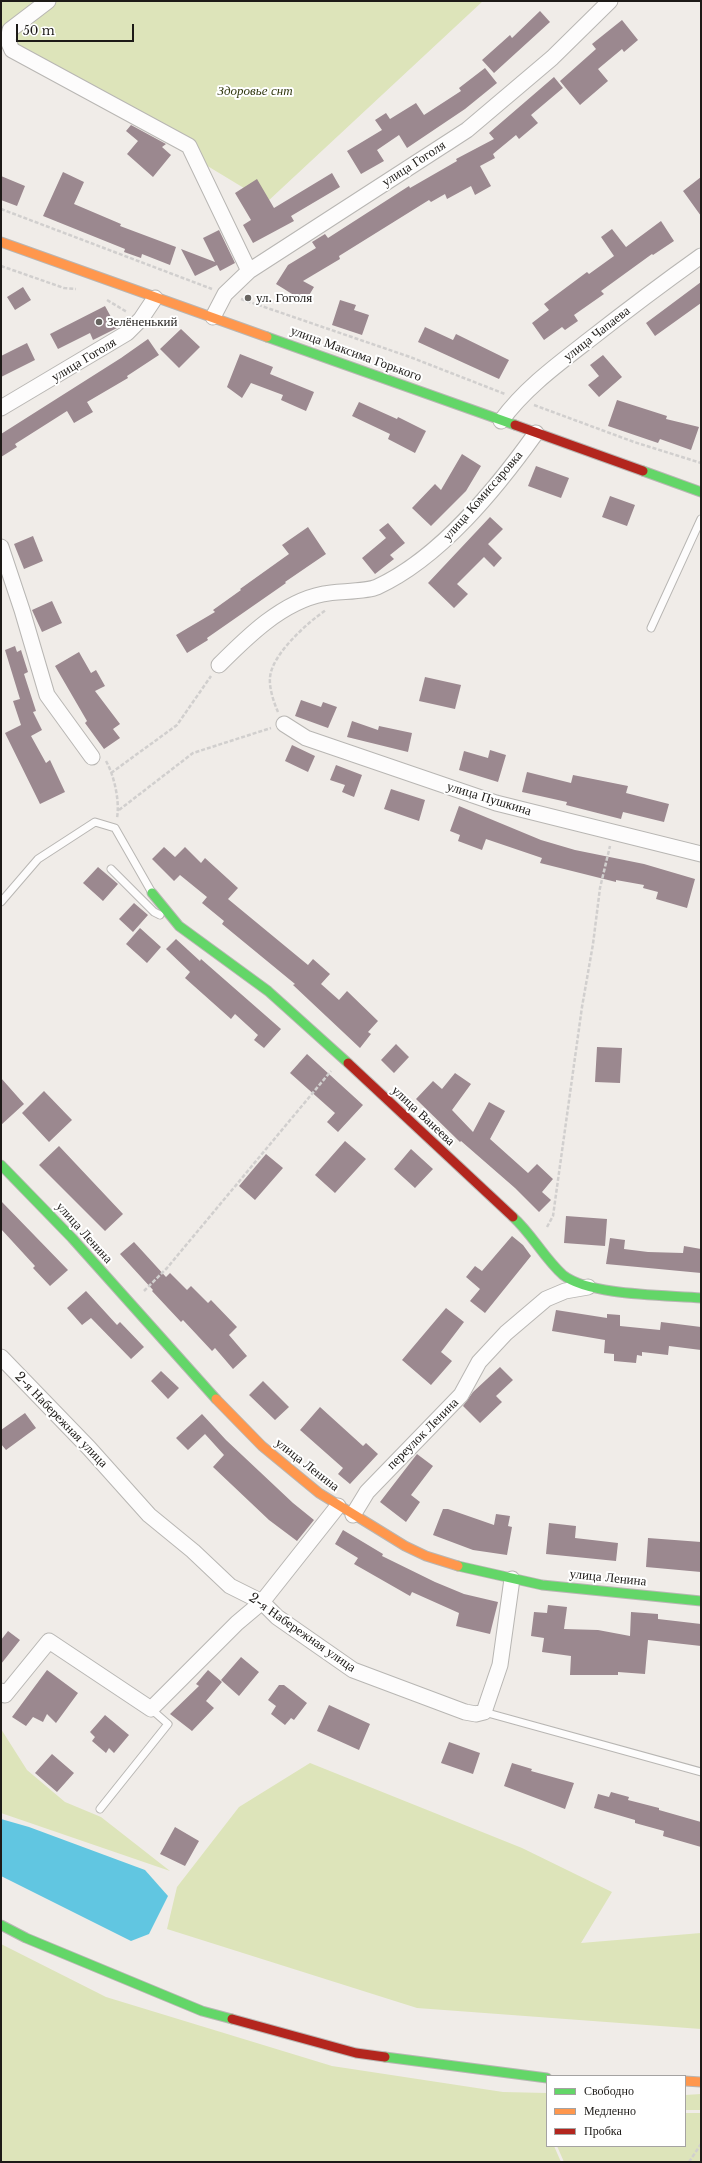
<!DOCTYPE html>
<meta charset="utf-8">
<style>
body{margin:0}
#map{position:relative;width:702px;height:2163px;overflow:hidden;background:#f0ece8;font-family:"Libre Baskerville",serif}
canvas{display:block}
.frame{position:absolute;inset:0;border:2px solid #1d1a17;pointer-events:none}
.legend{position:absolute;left:546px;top:2075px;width:140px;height:72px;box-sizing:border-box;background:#fff;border:1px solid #a5a3a2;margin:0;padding:5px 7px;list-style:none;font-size:12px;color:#1d1a17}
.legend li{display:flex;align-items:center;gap:8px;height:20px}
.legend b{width:20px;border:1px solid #a5a3a2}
.scale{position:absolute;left:16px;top:24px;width:118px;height:18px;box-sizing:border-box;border:2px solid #1d1a17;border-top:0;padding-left:5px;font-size:12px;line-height:14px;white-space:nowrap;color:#1d1a17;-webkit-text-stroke:3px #fff;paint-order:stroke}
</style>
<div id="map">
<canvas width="702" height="2163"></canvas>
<div class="frame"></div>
<ul class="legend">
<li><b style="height:5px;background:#63d668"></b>Свободно</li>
<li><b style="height:5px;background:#ff974d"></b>Медленно</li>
<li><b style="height:5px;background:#b3261e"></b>Пробка</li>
</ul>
<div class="scale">50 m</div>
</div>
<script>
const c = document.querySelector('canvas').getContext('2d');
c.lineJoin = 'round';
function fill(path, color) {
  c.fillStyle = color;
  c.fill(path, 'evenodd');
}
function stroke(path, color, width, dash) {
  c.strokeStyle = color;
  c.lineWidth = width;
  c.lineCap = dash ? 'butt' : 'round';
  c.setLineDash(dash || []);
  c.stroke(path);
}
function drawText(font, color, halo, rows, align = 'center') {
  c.font = font + ' "Libre Baskerville",serif';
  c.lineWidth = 4;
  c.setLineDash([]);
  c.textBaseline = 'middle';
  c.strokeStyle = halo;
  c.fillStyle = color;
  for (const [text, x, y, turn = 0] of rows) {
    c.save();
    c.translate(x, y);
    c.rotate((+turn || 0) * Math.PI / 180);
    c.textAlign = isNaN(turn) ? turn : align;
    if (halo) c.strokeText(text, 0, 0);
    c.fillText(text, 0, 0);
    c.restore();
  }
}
const green = new Path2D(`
 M1,1H483L267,202L1,41Z
 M1,1729L27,1770L65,1802L101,1817L170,1871L1,1813Z
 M310,1763L522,1848L612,1892L581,1943L701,1933V2029L417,2008L167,1929L177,1887L239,1807Z
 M1,1944L106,1997L332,2066L503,2092L547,2093V2146H554L561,2162H1Z
 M701,2094V2110H685V2095Z
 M685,2113H701V2162H564L557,2146H685Z`);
const water = new Path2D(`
 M1,1819L29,1827L145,1870L168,1896L149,1934L131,1941L1,1876Z`);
const building = new Path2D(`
 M540,11L550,22L494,73L482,60L510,35L512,38Z
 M622,20L638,40L624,52L622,49L598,69L608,81L580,105L560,81L596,49L592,44Z
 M485,68L497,83L465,109L407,148L399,135L377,150L384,161L361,174L347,151L382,130L375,120L386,113L390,119L416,103L424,115L461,91L459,88Z
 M554,77L563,88L531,115L538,123L519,139L516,135L493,154L495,158L480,166L491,186L475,195L471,186L447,199L445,194L431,202L429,200L339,256L340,259L303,281L314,287L305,302L276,284L288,265L316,248L312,242L325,234L328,238L409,186L410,188L457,161L456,159L494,139L489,133Z
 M131,125L166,144L162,147L171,155L153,177L127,154L138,141L126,131Z
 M63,172L84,182L74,204L121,224L120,226L176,247L170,265L142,254L141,258L124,252L125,249L43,216Z
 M332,173L340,187L291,216L294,221L253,243L243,225L251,220L235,193L257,179L274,208Z
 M1,176L25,186L17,206L1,200Z
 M701,177V216L683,191Z
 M661,221L674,241L653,255L652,254L601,291L604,294L574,315L578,321L565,330L562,327L544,340L532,323L549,310L544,304L587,272L589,274L614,256L601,237L612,229L626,247Z
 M219,230L235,263L220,271L217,265L195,276L181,249L215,262L203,238Z
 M701,282V303L655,336L646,323Z
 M23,287L31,300L15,310L7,297Z
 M340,300L356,305L354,310L369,315L362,335L332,325Z
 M105,306L117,328L93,340L90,333L58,349L50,334Z
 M425,327L453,340L456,334L509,360L499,379L418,342Z
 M181,329L200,347L179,368L160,349Z
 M148,339L159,355L127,376L128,378L87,402L93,412L74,423L67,411L15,444L17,447L1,457V434L121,358Z
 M27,343L35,360L1,377V356Z
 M240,354L273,367L270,374L314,392L306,411L281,400L283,395L251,383L242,398L227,387Z
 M603,355L622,377L599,397L588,385L599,376L590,365Z
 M617,400L667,416L666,419L699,427L691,450L660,439L658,443L608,426Z
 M359,402L397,419L398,417L426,431L415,453L388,439L390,434L352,416Z
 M462,454L481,466L466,491L431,526L412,508L435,484L441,490Z
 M536,466L569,478L561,498L528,486Z
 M610,496L635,505L627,526L602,517Z
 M490,517L503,529L488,544L502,558L494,567L484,557L457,584L468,594L454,608L428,583Z
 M388,523L405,543L390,555L394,559L375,574L362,558L386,538L379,530Z
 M308,527L326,554L285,582L286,583L207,638L208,640L187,653L176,635L215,612L213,610L241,590L240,589L289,554L282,545Z
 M33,536L43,561L24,569L14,544Z
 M52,601L62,623L42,632L32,610Z
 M15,646L17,652L21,650L28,672L24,674L36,711L33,712L42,730L31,736L46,763L50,760L65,792L40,804L5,733L21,725L13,701L20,699L5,650Z
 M79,652L91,673L96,670L105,686L95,691L120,724L113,729L120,738L104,749L85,723L87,721L55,666Z
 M425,677L461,685L455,709L419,701Z
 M301,700L321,707L323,702L337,707L328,728L295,716Z
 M352,721L378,730L379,726L412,733L408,752L347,737Z
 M292,745L315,756L308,772L285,761Z
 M490,750L506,755L498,782L459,770L464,751L488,758Z
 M336,765L362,775L354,797L342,792L345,785L330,780Z
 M527,772L571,783L573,775L628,786L626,793L669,804L664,822L623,812L621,819L566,805L567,802L522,792Z
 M391,789L425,800L419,821L384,809Z
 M459,806L541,840L575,850L644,864L695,879L687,908L656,899L658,892L643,888L644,885L616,880V882L540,863L542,858L486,839L482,850L458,841L460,835L450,831Z
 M164,847L175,857L185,847L201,863L205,858L238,888L228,899L308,965L313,959L330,974L321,984L339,1000L347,991L378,1021L368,1032L371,1034L360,1048L293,985L295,984L222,924L224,921L202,903L207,897L180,875L174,881L152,859Z
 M98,867L118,884L103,901L83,883Z
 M134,903L148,915L133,932L119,919Z
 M140,928L161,947L147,963L126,944Z
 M176,939L200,961L201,959L281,1029L264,1048L254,1040L258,1035L235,1014L231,1019L185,978L190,972L166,949Z
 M396,1044L409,1057L394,1073L381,1060Z
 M597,1047L622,1048L620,1083L595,1082Z
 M307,1054L363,1105L338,1132L327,1122L335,1113L290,1073Z
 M455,1073L471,1084L452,1110L473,1132L489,1102L505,1111L490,1139L528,1173L537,1164L553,1179L542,1192L551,1200L539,1212L515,1188L461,1141L460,1142L416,1099L433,1081L442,1089Z
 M1,1078L24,1104L1,1125Z
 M44,1091L72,1120L49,1142L22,1113Z
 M345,1141L366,1159L335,1193L315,1175Z
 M59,1146L123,1214L105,1231L39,1165Z
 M411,1149L433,1169L415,1188L394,1169Z
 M266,1154L283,1168L255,1200L239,1186Z
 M1,1201L68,1270L50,1286L33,1268L35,1266L1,1229Z
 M566,1216L607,1219L605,1246L564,1243Z
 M512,1236L523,1245L531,1256L485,1313L470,1301L480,1289L466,1277L475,1266L482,1271Z
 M610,1238L625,1240L624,1249L648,1252L683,1253L684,1246L701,1249V1273L606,1264Z
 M134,1242L166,1277L170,1273L187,1290L191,1286L208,1303L211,1300L237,1327L229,1335L247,1356L233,1369L215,1348L212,1351L183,1320L181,1322L152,1291L153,1290L120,1254Z
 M86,1291L117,1325L120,1322L144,1347L131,1359L91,1318L82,1325L67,1308Z
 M446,1308L464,1322L441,1352L452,1361L431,1385L402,1360Z
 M556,1310L607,1318V1314L620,1315V1326L660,1330L661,1322L701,1327V1350L669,1346L668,1355L642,1352V1356L637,1355L636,1363L614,1361V1354L604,1353L605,1340L552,1331Z
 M500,1367L513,1380L496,1396L502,1402L480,1423L463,1406L473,1392Z
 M161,1371L179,1388L168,1399L151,1381Z
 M263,1381L289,1407L275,1420L249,1395Z
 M320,1407L363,1446L366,1443L378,1454L350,1484L338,1474L343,1468L300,1430Z
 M25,1413L36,1428L6,1450L1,1444V1430Z
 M202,1414L226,1440L293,1503L314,1520L297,1541L269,1520L213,1467L224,1455L205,1434L188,1450L176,1438Z
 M417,1454L433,1466L411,1495L420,1502L406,1522L380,1502Z
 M443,1509H448L494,1525L496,1514L510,1516L508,1526L512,1527L507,1555L473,1550L433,1535Z
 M549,1523L576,1526L575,1538L618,1543L616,1561L546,1554Z
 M343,1530L383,1554L382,1556L435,1582L464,1594L498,1602L490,1634L456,1626L459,1613L412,1592L410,1596L354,1564L358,1558L335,1544Z
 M648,1538L701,1542V1572L646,1567Z
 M548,1605L567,1607L564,1629L598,1630L630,1636L631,1612L658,1614V1619L701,1624V1646L648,1640L645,1674L618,1672V1675H570L571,1656L542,1652L544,1638L531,1636L534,1612L547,1613Z
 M8,1631L20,1640L1,1664V1640Z
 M241,1657L259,1672L239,1696L221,1680Z
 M47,1670L78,1693L56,1723L47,1714L43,1722L33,1717L26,1726L12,1717Z
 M208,1670L222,1682L206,1701L214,1708L192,1731L170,1714L199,1686L196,1684Z
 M279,1685H284L307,1703L294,1720L291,1718L285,1725L271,1714L276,1706L268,1700Z
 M329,1705L370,1724L359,1750L317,1731Z
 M105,1715L129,1735L114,1753L109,1748L106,1753L92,1741L95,1737L90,1732Z
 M449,1742L480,1753L473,1774L441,1763Z
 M52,1754L74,1773L57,1792L35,1773Z
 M512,1763L532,1769L531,1771L574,1783L565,1809L504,1786Z
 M611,1792L629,1797L628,1800L659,1808V1810L701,1822V1847L663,1836L664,1831L635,1823V1820L594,1808L598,1794L609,1797Z
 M175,1827L199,1841L185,1866L160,1854Z`);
const path = new Path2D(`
 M1,209L212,289
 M1,266L64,288L76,289
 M241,299L410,357L505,394
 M107,300L127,312
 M534,405L634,442L701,463
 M278,712C274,703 269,688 270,678C271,655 308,622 326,610
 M106,761C114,775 120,801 117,818
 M111,773L177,725L211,676
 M119,810L193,753L271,728
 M547,1227L553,1216L582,1007L593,944L600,888L610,846
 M144,1291L167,1268L331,1071
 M689,2162L701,2144`);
const lane = new Path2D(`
 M651,628L701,519
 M111,869L154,912L160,915
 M1,902L38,859L95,822L115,828L151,891
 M484,1712L701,1772
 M100,1809L168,1724L151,1709`);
const street = new Path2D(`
 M48,1L10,30L8,41L12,50L189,146L249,271
 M213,317L225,294L249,271L467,130L552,58L610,1
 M1,408L127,333L141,319L155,298
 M501,421C524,389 558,364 589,340C626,311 663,283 701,256
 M1,547L22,610L47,695L92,757
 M219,665C247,637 282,602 323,594C336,591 366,592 377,587C440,558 496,489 536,433
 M284,724L306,738L496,803L701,854
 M1,1357L89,1448L149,1515L193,1551L230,1586L262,1602L277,1617L353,1670L465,1712L476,1714L484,1712L500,1665L512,1579
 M353,1515L367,1492L461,1395L479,1362L506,1333L546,1299L565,1291L588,1287
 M1,1691L5,1695L49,1641L151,1709L237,1623L262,1602L338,1506`);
const fast = new Path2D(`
 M267,337L515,425
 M643,471L701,492
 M152,893L179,926L268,991L348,1063
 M1,1165L72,1238L216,1399
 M513,1217C532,1234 544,1258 563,1275C590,1296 666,1295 701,1298
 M458,1566L542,1585L701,1601
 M1,1925L26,1938L202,2011L232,2019
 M385,2057L547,2078`);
const slow = new Path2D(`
 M1,242L267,337
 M216,1399L262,1446L319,1493L405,1546L426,1556L458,1566
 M685,2081L701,2082`);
const jam = new Path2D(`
 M515,425L643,471
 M348,1063L513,1217
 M232,2019L356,2053L385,2057`);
const markers = [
 [248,298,4,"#676460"],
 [99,322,4,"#676460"]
];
const parkNames = [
 ["Здоровье снт",255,91]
];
const streetNames = [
 ["улица Гоголя",414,164,-33],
 ["улица Чапаева",597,334,-38],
 ["улица Максима Горького",356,354,20],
 ["улица Гоголя",84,360,-31],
 ["улица Комиссаровка",483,496,-49],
 ["улица Пушкина",489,799,17],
 ["улица Ванеева",423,1116,43],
 ["улица Ленина",84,1233,48],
 ["2-я Набережная улица",61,1420,46],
 ["переулок Ленина",423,1434,-45],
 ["улица Ленина",307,1465,38],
 ["улица Ленина",608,1578,6],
 ["2-я Набережная улица",302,1633,35]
];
const poiNames = [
 ["ул. Гоголя",256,298],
 ["Зелёненький",107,322]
];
fill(green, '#dde4ba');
fill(water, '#61c6e1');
fill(building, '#9b888f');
stroke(lane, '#b8b6b3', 9);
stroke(street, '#b8b6b3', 17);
stroke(fast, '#b8b6b3', 11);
stroke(slow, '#b8b6b3', 11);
stroke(jam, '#b8b6b3', 11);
stroke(path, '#d1cfce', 2.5, [4, 2]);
stroke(lane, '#fdfcfc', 7);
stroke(street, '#fdfcfc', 15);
stroke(fast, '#63d668', 9);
stroke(slow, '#ff974d', 9);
stroke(jam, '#b3261e', 9);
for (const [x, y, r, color] of markers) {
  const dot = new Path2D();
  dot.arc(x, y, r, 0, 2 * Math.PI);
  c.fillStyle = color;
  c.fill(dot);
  stroke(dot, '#fff', 1.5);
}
drawText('italic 13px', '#343b12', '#fff', parkNames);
drawText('13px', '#1d1a17', '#fff', streetNames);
drawText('13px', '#1d1a17', '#fff', poiNames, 'left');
</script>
